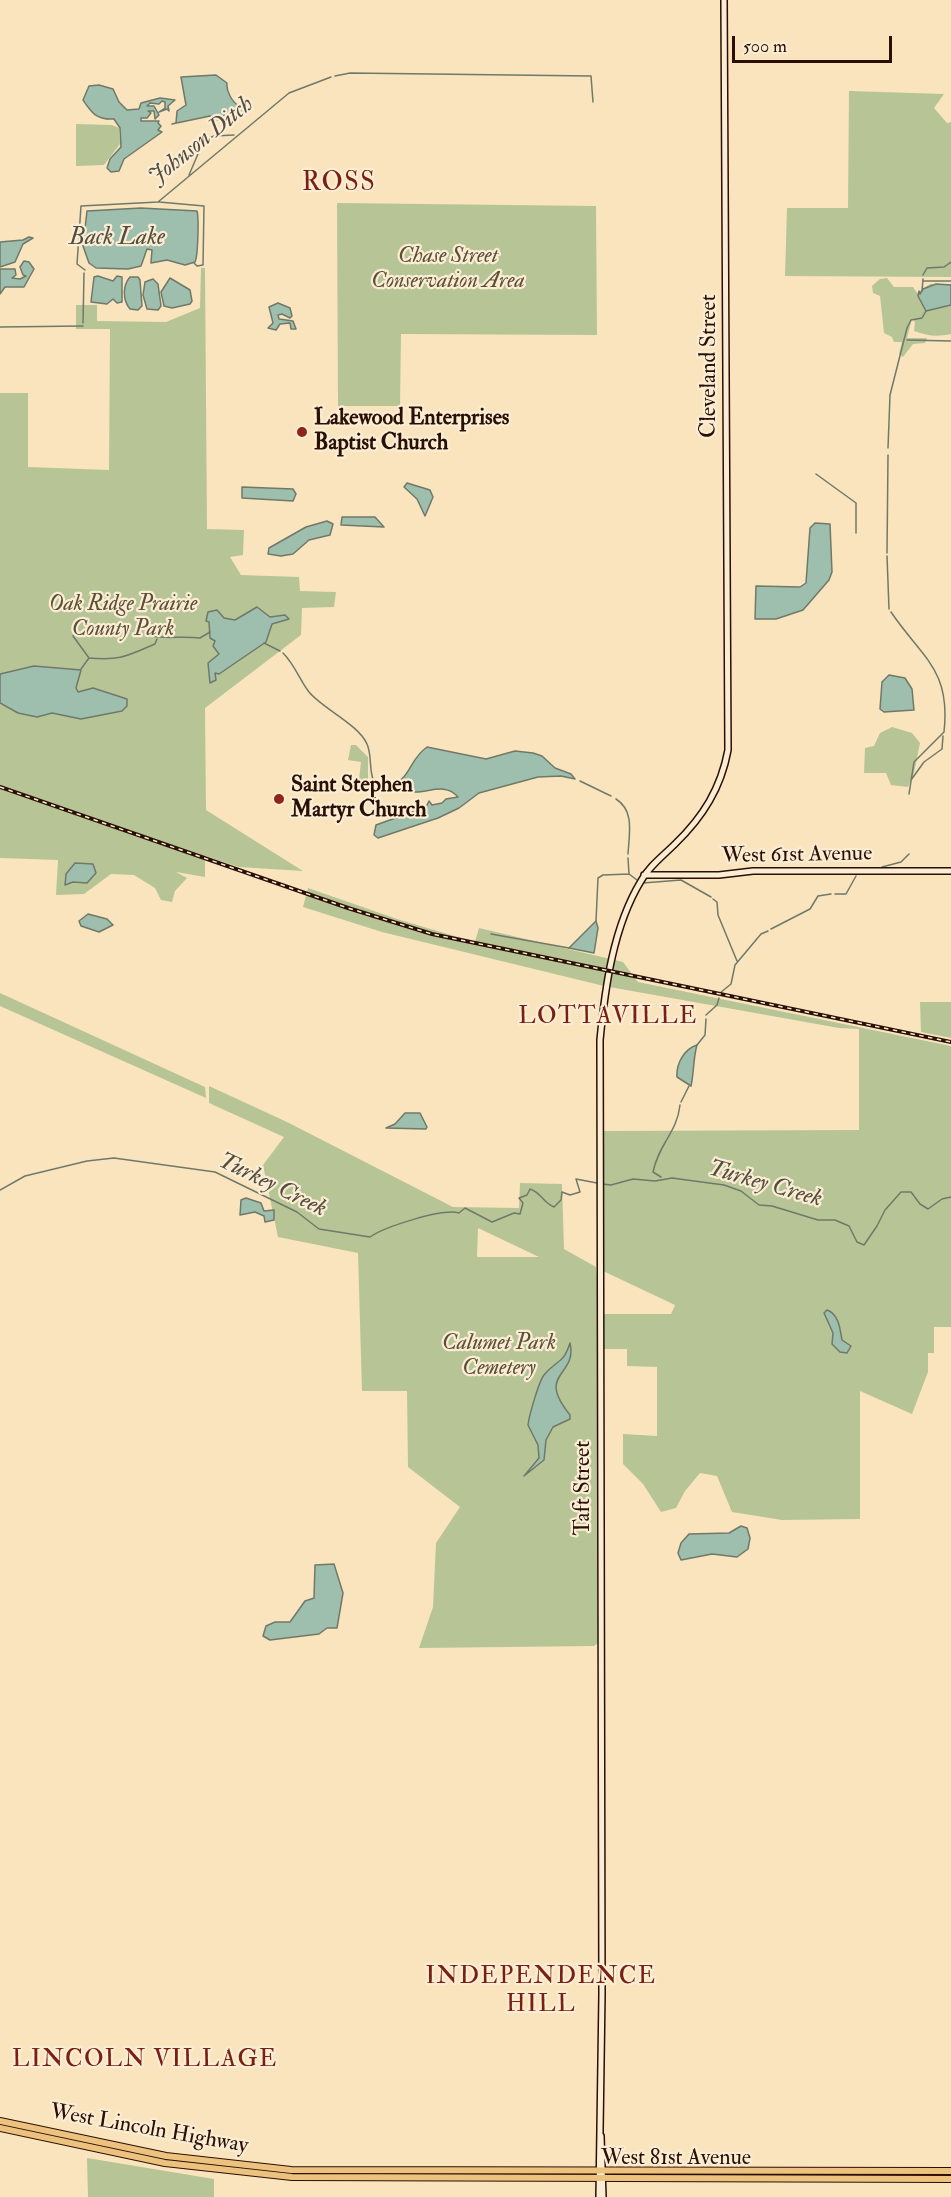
<!DOCTYPE html>
<style>
body{margin:0}
#map{position:relative;width:951px;height:2197px;overflow:hidden;background:#f9e4bd;font-family:"IM FELL Double Pica",serif}
canvas{display:block}
.scale{position:absolute;left:732px;top:36px;width:160px;height:27px;box-sizing:border-box;border:3px solid #2a0f04;border-top:0;padding-left:8px;font-size:18px;line-height:21px;white-space:nowrap;color:#2a0f04;-webkit-text-stroke:4px #fbedd4;paint-order:stroke}
</style>
<div id="map">
<canvas width="951" height="2197"></canvas>
<div class="scale">500 m</div>
</div>
<script>
const c = document.querySelector('canvas').getContext('2d');
c.lineJoin = 'round';
function fill(path, color) {
  c.fillStyle = color;
  c.fill(path, 'evenodd');
}
function stroke(path, color, width, dash) {
  c.strokeStyle = color;
  c.lineWidth = width;
  c.lineCap = dash ? 'butt' : 'round';
  c.setLineDash(dash || []);
  c.stroke(path);
}
function drawText(font, color, halo, rows, align = 'center') {
  c.font = font + ' "IM FELL Double Pica",serif';
  c.lineWidth = 4.5;
  c.setLineDash([]);
  c.textBaseline = 'middle';
  c.strokeStyle = halo;
  c.fillStyle = color;
  for (const [text, x, y, turn = 0] of rows) {
    c.save();
    c.translate(x, y);
    c.rotate((+turn || 0) * Math.PI / 180);
    c.textAlign = isNaN(turn) ? turn : align;
    if (halo) c.strokeText(text, 0, 0);
    c.fillText(text, 0, 0);
    c.restore();
  }
}
const green = new Path2D(`
 M849,91L944,94L934,108L947,123L951,122V277L785,276L787,208H848Z
 M76,124L112,125L119,128L120,144L104,165L76,166Z
 M337,203L596,206L597,335L401,334L400,406H338Z
 M201,268H205L207,529L244,530L243,555L230,557L241,575L299,577L300,591L336,592L334,607L302,608L301,635L205,708L206,810L303,871L239,867L205,856V877L176,872L187,878L175,891L172,902L161,900L155,888L134,875L111,874L84,894L56,895L58,860L0,858V393H28V467L109,470L110,329H76V305H97V321L166,322L200,308Z
 M887,278L894,287H913L917,293L930,284H951V334C937,337 928,336 914,331L915,322L912,319L907,338H927L925,343L913,344L903,357L899,354L902,342H894L892,337L884,333L880,296L873,293L872,286L880,279Z
 M892,727L912,733L920,743L914,773L908,787L891,785L886,773H864L865,748L874,746L880,733Z
 M351,745H356L368,757V783L363,788H358L361,762L348,760Z
 M308,888L400,920L475,942L479,928L623,962L638,982L951,1046V1327H934V1353H928V1372L912,1414L860,1391V1519L782,1520L732,1512L717,1476L700,1473L685,1491L676,1508L661,1512L643,1484L623,1464V1434L657,1436V1367L627,1366V1349H601V1314H671L675,1305L603,1271L602,1131L859,1130V1029L839,1028L604,986L382,932L303,907Z
 M0,993L205,1087L206,1098L0,1006Z
 M920,1002H951V1038L921,1032Z
 M209,1086L287,1122L453,1207L519,1208L520,1183L562,1184L564,1249L596,1267L597,1278L598,1643L594,1646L419,1648L433,1607L436,1543L460,1507L408,1467L407,1391H362L358,1253L278,1237L263,1165L284,1137L209,1103ZM478,1228L539,1257H477Z
 M87,2158L214,2179V2197H88Z`);
const water = new Path2D(`
 M216,75L227,83C226,91 232,102 239,106L242,104L246,109L239,117L228,112L218,120L210,116L172,124L176,123L177,111L186,105L181,77Z
 M99,85L113,89L119,102L127,110L139,109L141,103L160,98L175,100L168,106L169,111L167,109L159,112L165,108V102L162,101L159,104L150,103L147,106H154L159,115L155,119L154,111H148L151,113L147,118H141V121H159L158,123L161,126L158,130L162,132L124,159L119,171L111,172L107,168L110,159L121,147L120,128L114,119C96,120 91,112 83,100L89,86Z
 M141,208L197,211C199,218 198,256 195,262L185,265L167,260L151,263L152,250L147,249L141,266L128,269L96,268L89,263L83,246L87,211Z
 M29,237L33,238L23,244L15,262L0,267V242L23,240Z
 M24,261L29,262L34,269L24,287H5L0,294V269H15L16,275L12,278L20,279L26,276L23,275L20,267Z
 M98,276L113,281L117,276L122,277V302L117,303L113,299L107,304L91,302L94,277Z
 M130,277H138L140,280L142,306L138,310L130,309C122,299 123,285 130,277Z
 M170,278L190,290L192,301L190,304L172,308L164,306L161,292Z
 M153,279L158,284L161,306L158,310L147,309L143,295L145,282Z
 M936,284L951,285V305L926,311L918,296L919,291L920,294L923,289Z
 M278,303L290,308L292,316L290,318L282,314L278,315L279,319L293,321L296,329H291L290,323L280,324L276,330L268,328L273,323L269,307Z
 M407,483L430,490L433,497L425,516L417,499L404,487Z
 M242,487L293,489L296,494L293,501L242,498Z
 M342,517H375L384,527L341,525Z
 M327,521L333,524L330,535L309,540L293,554L281,556L268,554L269,548L306,527Z
 M815,523L830,524L832,572L829,580L803,610L776,619H755L756,586L800,587L806,583L810,528Z
 M257,607L270,617L285,615L289,619L272,624L266,642L219,674L215,673L216,680L210,683L208,663L219,654L213,646L215,641L210,638L209,622L206,621L208,612L217,610L224,618L235,620Z
 M34,666L81,670L76,688L78,692L93,688L127,699V706L122,711L81,719L52,713L37,717L18,713L0,703V674Z
 M889,675L905,678L912,689L914,710L884,712L880,709L882,682Z
 M427,747L486,759L515,751L533,753L542,756L555,768L571,774L575,779L561,776L538,777L479,793L459,808L438,818L378,838L374,835L376,825L426,807L429,801L432,805L442,803L446,799L458,797C445,782 429,793 413,792C403,791 394,791 384,791L385,788C413,780 407,761 427,747Z
 M75,863L93,864L96,873L87,883L73,882L65,885L66,874Z
 M88,914L107,919L113,925L99,932L81,926L79,921Z
 M596,921L598,928L594,953L569,948Z
 M697,1045C693,1059 694,1073 691,1086L677,1077C676,1064 684,1049 697,1045Z
 M405,1113H420L427,1127L426,1129L386,1128L395,1124Z
 M246,1198L261,1203L264,1211L274,1210V1220L265,1222L264,1216L255,1212L240,1215L241,1200Z
 M827,1310C839,1314 840,1329 842,1340L851,1346L847,1353L840,1352L832,1344L833,1333L824,1313Z
 M570,1343C578,1377 535,1372 570,1415V1419L553,1427L546,1440L544,1460L524,1476L539,1458L538,1445L528,1425C529,1416 539,1381 544,1375C557,1359 563,1365 570,1343Z
 M741,1526L747,1528L750,1538L748,1549L737,1557L712,1554L681,1560L678,1553L681,1543L689,1534L729,1533Z
 M334,1564L343,1593L337,1628H327L319,1634L270,1640L263,1636L266,1626L275,1622H290L305,1601L314,1598L315,1565Z`);
const stream = new Path2D(`
 M335,76L350,73L591,76L593,102
 M189,175L204,140L214,136L234,135
 M159,202L204,206L203,265L197,266L194,263
 M85,270L77,264L81,206L158,202L289,93L331,77
 M923,275L927,268L944,267L951,262
 M923,281H951
 M922,291L923,279
 M83,323L84,273
 M0,327L83,326
 M907,340L951,341
 M888,448L890,395L907,328L911,320L922,318L926,311
 M816,474L856,503V533
 M887,553L888,455
 M887,556L889,609
 M891,612C922,658 951,669 944,732L914,762L909,794
 M82,618L73,636L89,658C120,661 127,656 155,644L157,639
 M152,636C164,639 183,636 200,638L210,632
 M264,643L280,651
 M283,653C295,665 299,679 309,692C323,709 358,724 367,744C374,759 365,783 384,790
 M81,669L89,658
 M911,780L924,762L942,749L943,736
 M580,781L611,796
 M616,799C635,811 629,834 628,854
 M628,858L629,874L637,880
 M882,867L901,862L909,854
 M643,883L681,880L711,897
 M835,894H846L856,876
 M713,899L717,902L718,915L737,961
 M596,921L598,878L603,875L629,874
 M771,929L810,909L818,896L831,894
 M491,934L569,948
 M720,993L731,984L735,965L761,934L768,931
 M706,1015L717,1005L719,998
 M697,1045L705,1035L706,1019
 M681,1102L689,1086
 M661,1177L653,1172C659,1143 677,1133 680,1105
 M602,1184L611,1185L633,1179L655,1181L672,1178L724,1185L741,1191L759,1205L772,1206L818,1220H835L849,1226L857,1242L864,1245L877,1226L885,1210L901,1192H911L920,1204L928,1209L942,1199L951,1197
 M0,1190L25,1176L87,1161L114,1158L215,1172L297,1212L319,1229L370,1237C384,1227 443,1208 459,1213L465,1208L492,1222L514,1213L520,1214L523,1203L519,1198L527,1195L530,1189C542,1193 543,1203 554,1207L561,1200L562,1192L570,1195L580,1192L576,1179L597,1183`);
const secondary = new Path2D(`
 M644,875H719L753,871H951
 M601,2136L603,2197
 M599,2197L602,1994L600,1040C605,988 613,927 641,881C649,866 663,856 675,844C703,817 721,788 728,750L724,0`);
const primary = new Path2D(`
 M0,2121L166,2156L291,2170L951,2171
 M0,2128L165,2163L292,2177L951,2179`);
const rail = new Path2D(`
 M0,787L348,908L432,934L951,1042`);
const markers = [
 [302,432,6,"#8f2418"],
 [279,799,6,"#8f2418"]
];
const parkNames = [
 ["Chase Street",448,257],
 ["Conservation Area",448,282],
 ["Oak Ridge Prairie",123,605],
 ["County Park",123,630],
 ["Calumet Park",499,1344],
 ["Cemetery",499,1369]
];
const streetNames = [
 ["Cleveland Street",710,366,-90],
 ["West 61st Avenue",797,856,-1],
 ["Taft Street",584,1488,-90],
 ["West Lincoln Highway",149,2130,10],
 ["West 81st Avenue",676,2159]
];
const poiNames = [
 ["Lakewood Enterprises",314,419],
 ["Baptist Church",314,444],
 ["Saint Stephen",291,786],
 ["Martyr Church",291,811]
];
const waterNames = [
 ["Johnson Ditch",202,142,-39],
 ["Back Lake",117,239],
 ["Turkey Creek",765,1185,16],
 ["Turkey Creek",272,1186,26]
];
const neighbourhoodNames = [
 ["LOTTAVILLE",608,1018],
 ["INDEPENDENCE",541,1978],
 ["HILL",541,2006],
 ["LINCOLN VILLAGE",145,2061]
];
const quarterNames = [
 ["ROSS",339,184]
];
fill(green, '#b7c596');
fill(water, '#9ebfad');
stroke(water, '#707969', 1.5);
stroke(stream, '#707969', 1.5);
stroke(secondary, '#2a0f04', 8);
stroke(primary, '#2a0f04', 8);
stroke(secondary, '#fbedd4', 5);
stroke(primary, '#ecc27e', 6);
stroke(rail, '#2a0f04', 4);
stroke(rail, '#fbedd4', 1.5, [4.5]);
for (const [x, y, r, color] of markers) {
  const dot = new Path2D();
  dot.arc(x, y, r, 0, 2 * Math.PI);
  c.fillStyle = color;
  c.fill(dot);
  stroke(dot, '#fbedd4', 2);
}
drawText('italic 22px', '#5b4f37', '#fbedd4', parkNames);
drawText('22px', '#2a0f04', '#fbedd4', streetNames);
drawText('bold 22px', '#2a0f04', '#fbedd4', poiNames, 'left');
drawText('italic 24px', '#534d3f', '#fbedd4', waterNames);
c.letterSpacing = '1.5px';
drawText('24px', '#7a1f14', '#fbedd4', neighbourhoodNames);
c.letterSpacing = '0px';
c.letterSpacing = '1.5px';
drawText('26px', '#7a1f14', '#fbedd4', quarterNames);
c.letterSpacing = '0px';
</script>
